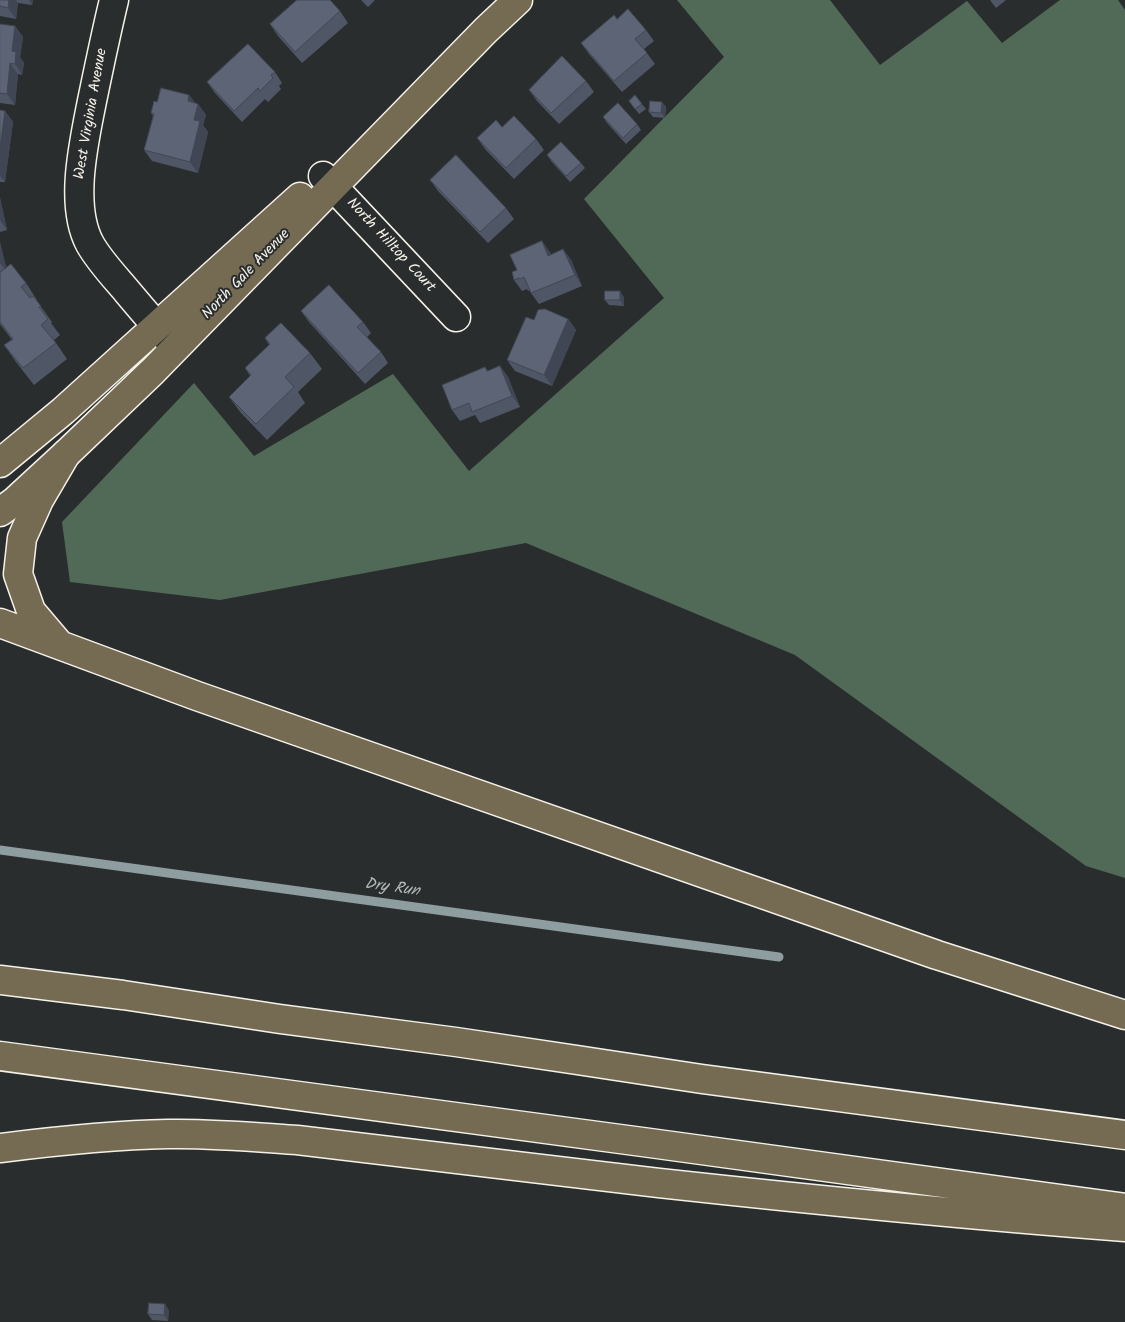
<!DOCTYPE html>
<style>
body{margin:0}
canvas{display:block;background:#2a2d2e}
</style>
<canvas width="1125" height="1322"></canvas>
<script>
const c = document.querySelector('canvas').getContext('2d');
c.lineJoin = 'round';
function fill(path, color) {
  c.fillStyle = color;
  c.fill(path, 'evenodd');
}
function stroke(path, color, width, dash) {
  c.strokeStyle = color;
  c.lineWidth = width;
  c.lineCap = dash ? 'butt' : 'round';
  c.setLineDash(dash || []);
  c.stroke(path);
}
function drawText(font, color, halo, rows, align = 'center') {
  c.font = font + ' Kalam,sans-serif';
  c.lineWidth = 4;
  c.setLineDash([]);
  c.textBaseline = 'middle';
  c.strokeStyle = halo;
  c.fillStyle = color;
  for (const [text, x, y, turn = 0] of rows) {
    c.save();
    c.translate(x, y);
    c.rotate((+turn || 0) * Math.PI / 180);
    c.textAlign = isNaN(turn) ? turn : align;
    if (halo) c.strokeText(text, 0, 0);
    c.fillText(text, 0, 0);
    c.restore();
  }
}
const green = new Path2D(`
 M677,0H830L880,65L967,1L1002,43L1060,0H1118L1125,10V878L1086,866L795,655L526,543L220,600L70,582L62,522L194,383L254,456L393,374L469,471L664,298L584,199L724,57Z`);
const stream = new Path2D(`
 M0,850L779,957`);
const minor = new Path2D(`
 M114,0C106,33 99,67 92,101C84,142 69,205 90,244C99,260 113,275 125,289C141,308 156,326 173,344
 M323,176L456,317`);
const major = new Path2D(`
 M0,463L63,411L300,197
 M0,512L15,501L66,454L153,371L486,30L518,0`);
const highway = new Path2D(`
 M0,623L197,696L937,955L1125,1015
 M59,644L31,611L18,574L22,538L39,500L66,454
 M0,980L123,995L280,1019L456,1042L577,1060L702,1079L1125,1135
 M0,1056L650,1143L1125,1208
 M0,1148C56,1141 111,1135 168,1134C211,1133 254,1137 297,1140C418,1154 538,1169 659,1183C814,1200 969,1215 1125,1227`);
const wall = new Path2D(`
 M0,0H33L32,5L18,3L16,19L0,16Z
 M361,0H375L368,7Z
 M990,0H1006L996,8Z
 M340,11L348,23L302,63L278,36L270,24Z
 M617,19L646,30L654,41L644,49L655,64L622,92L589,54L581,43Z
 M0,24L15,26L23,37L20,57L24,63L22,75L18,74L15,105L0,103Z
 M275,72L282,83L279,86L281,89L268,102L265,99L242,122L215,93L207,82Z
 M586,81L594,92L559,124L537,101L529,90Z
 M189,95L195,103L198,104L206,115L203,125L208,132L198,173L152,161L144,150L153,116L151,113Z
 M629,101L642,104L646,109L639,114Z
 M662,102L666,107L665,118L653,117L649,112Z
 M0,110L5,111L13,122L5,182H0Z
 M603,117L637,124L641,130L626,144L607,123Z
 M502,127L536,139L544,150L514,179L485,149L477,138Z
 M547,155L581,163L585,168L570,182L551,161Z
 M430,180L506,208L514,219L488,243L438,191Z
 M0,198L7,230L0,232Z
 M542,241L551,255L563,249L571,260L582,286L539,304L531,293L530,290L528,291L527,289L522,291L514,280L517,270Z
 M0,242L6,268L26,283L37,300H36L52,322L51,323L60,335L54,340L67,359L34,385L16,362L4,345L12,340L0,324Z
 M624,297V306L609,305L605,300Z
 M301,311L363,322L371,333L367,337L381,352L388,363L365,384L309,322Z
 M568,319L576,330L552,386L515,371L507,360L534,320Z
 M265,338L310,353L322,369L298,392L305,403L267,440L241,413L229,397L250,376L245,368L269,345Z
 M500,366L508,377L520,407L480,423L475,415L460,421L452,410L485,367L488,371Z
 M169,1310L168,1321L152,1320L148,1314Z`);
const shadedWall = new Path2D(`
 M9,0H16L18,3L16,19L8,8Z
 M29,0H33L32,5Z
 M15,26L23,37L20,57L24,63L22,75L15,64L12,51Z
 M10,63L18,74L15,105L7,94Z
 M189,95L197,106L198,104L206,115L203,125L208,132L198,173L190,162L194,120L188,101Z
 M662,102L666,107L665,118L661,113Z
 M5,111L13,122L5,182L0,176V148Z
 M0,198L7,230L0,220Z
 M542,241L550,252L556,267L548,256Z
 M0,242L8,274L0,263Z
 M563,249L571,260L582,286L575,275Z
 M620,291L624,297V306L620,300Z
 M568,319L576,330L552,386L544,375Z
 M500,366L508,377L520,407L512,396Z
 M165,1304L169,1310L168,1321L164,1315Z`);
const building = new Path2D(`
 M0,0H9L8,8L0,6Z
 M297,0H330L340,11L295,52L270,24Z
 M628,9L646,30L635,39L647,53L614,81L581,43L614,15L617,19Z
 M0,24L15,26L12,51L16,52L15,64L10,63L7,94L0,93Z
 M248,44L275,72L271,75L273,78L260,91L258,88L234,111L207,82Z
 M562,56L586,81L551,113L529,90Z
 M161,88L189,95L188,101L198,104L194,120L200,121L190,162L144,150L154,114L151,113L154,101L157,102Z
 M635,95L642,104L635,109L629,101Z
 M650,101L662,102L661,113L649,112Z
 M618,103L637,124L623,138L603,117Z
 M0,110L5,111L0,148Z
 M514,116L536,139L506,168L477,138L496,120L502,127Z
 M561,142L581,163L566,176L547,155Z
 M456,155L506,208L480,232L430,180Z
 M542,241L548,256L563,249L575,275L531,293L524,277L520,279L519,278L514,280L512,272L517,270L510,255Z
 M11,264L26,283L21,287L30,298L33,296L41,306L39,307L48,319L41,325L56,343L23,368L4,345L13,339L0,322V273Z
 M329,285L363,322L357,327L381,352L358,373L301,311Z
 M605,291H620V300H605Z
 M545,309L568,319L544,375L507,360L526,317L534,320L538,310Z
 M281,323L310,353L285,377L294,387L256,424L229,397L251,375L245,368L270,344L265,338Z
 M500,366L512,396L472,412L469,403L452,410L442,385L485,367L487,371Z
 M149,1303L165,1304L164,1315L148,1314Z`);
const streetNames = [
 ["West Virginia Avenue",92,114,-80],
 ["North Hilltop Court",390,246,47],
 ["North Gale Avenue",247,275,-46]
];
const waterNames = [
 ["Dry Run",392,889,8]
];
fill(green, '#516a57');
stroke(stream, '#8e9d9f', 9);
stroke(minor, '#f4f1e8', 31);
stroke(major, '#f4f1e8', 31);
stroke(highway, '#f4f1e8', 31);
stroke(minor, '#2a2d2e', 28);
stroke(major, '#746b52', 28);
stroke(highway, '#746b52', 28);
fill(wall, '#4f5665');
fill(shadedWall, '#404653');
fill(building, '#5c6476');
stroke(building, '#404653', 1);
drawText('15px', '#f4f1e8', '#2a2d2e', streetNames);
drawText('italic 16px', '#b0b9b7', '#2a2d2e', waterNames);
</script>
